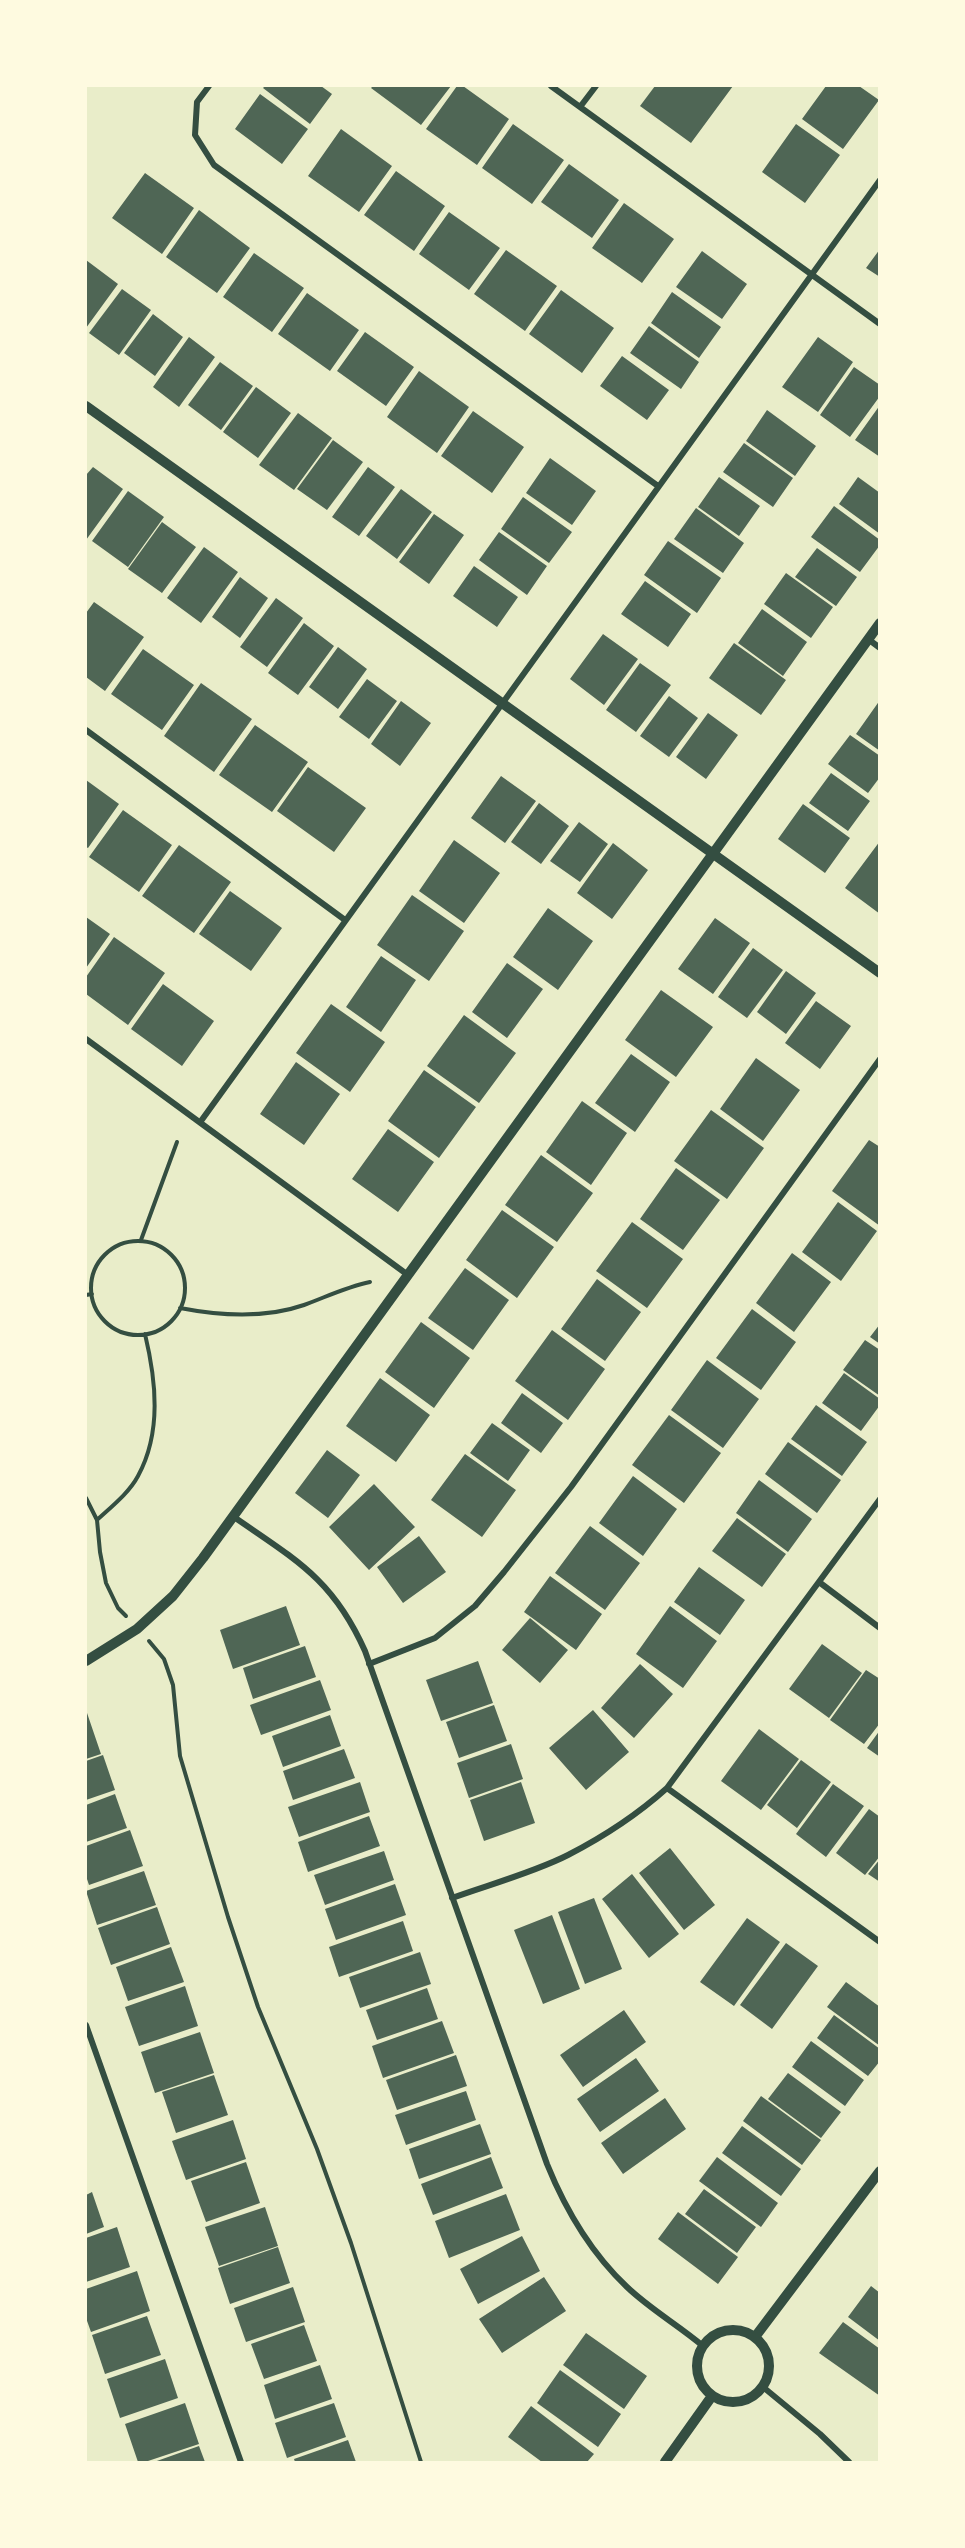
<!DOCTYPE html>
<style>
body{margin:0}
#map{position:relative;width:965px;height:2548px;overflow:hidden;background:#e9edc9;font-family:Quicksand,sans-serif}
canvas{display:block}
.frame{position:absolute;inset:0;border:87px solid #fefae0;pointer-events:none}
</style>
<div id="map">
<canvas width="965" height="2548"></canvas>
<div class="frame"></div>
</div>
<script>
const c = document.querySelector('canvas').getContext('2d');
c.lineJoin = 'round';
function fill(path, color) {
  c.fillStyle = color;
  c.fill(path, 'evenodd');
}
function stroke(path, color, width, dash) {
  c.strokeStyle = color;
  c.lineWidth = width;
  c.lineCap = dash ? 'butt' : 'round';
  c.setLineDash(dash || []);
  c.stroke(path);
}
const building = new Path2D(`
 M265,86H321L332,94L310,124L263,88Z
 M373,86H451L421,125L371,88Z
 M457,86H463L509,119L477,165L426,129Z
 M655,86H733L691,143L640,106Z
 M826,86H859L879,100L843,149L802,119Z
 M260,94L308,129L282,164L235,129Z
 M513,124L564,160L532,204L482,168Z
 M796,124L840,155L805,203L762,172Z
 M341,129L392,166L359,212L308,176Z
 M569,164L619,200L592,238L541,202Z
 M396,171L445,206L414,251L364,215Z
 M145,173L194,208L162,254L112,218Z
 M624,203L674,239L642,283L592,248Z
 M199,210L250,248L217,293L166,257Z
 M449,212L500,248L469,290L419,254Z
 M880,249V277L866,268Z
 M506,250L557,286L525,331L474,294Z
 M702,251L747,284L722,319L676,287Z
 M254,253L304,288L272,332L223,297Z
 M86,260L118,284L86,328Z
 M122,289L151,310L119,355L89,333Z
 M561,290L614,328L582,373L529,334Z
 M672,292L721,327L699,358L651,323Z
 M307,293L359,330L330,371L278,334Z
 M153,314L183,337L155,376L124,353Z
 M649,326L699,362L681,389L630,353Z
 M365,332L414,367L386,406L337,371Z
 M189,337L215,357L179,407L153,387Z
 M818,337L853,362L818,412L782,387Z
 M622,356L669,390L647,420L600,386Z
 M220,362L253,386L221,430L188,405Z
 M854,367L880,385V396L850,437L820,415Z
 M419,371L469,407L437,453L387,417Z
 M256,387L291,413L258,458L223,432Z
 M880,405V457L855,440Z
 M767,410L816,446L795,476L746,441Z
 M473,411L524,447L492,493L441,456Z
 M298,413L332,438L294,490L259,465Z
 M333,440L363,462L327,510L297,489Z
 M744,443L793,478L773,507L723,472Z
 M550,458L596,491L572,525L526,493Z
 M93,467L123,489L86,540V475Z
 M368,467L395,487L359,536L332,517Z
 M719,477L760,506L739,536L698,507Z
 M858,477L880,493V534L839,504Z
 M401,489L432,512L397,559L366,536Z
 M128,491L164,517L128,567L92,541Z
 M523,497L572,532L549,563L501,529Z
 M834,506L880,540V545L860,572L811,537Z
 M696,508L744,543L723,573L674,539Z
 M434,514L464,535L429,584L399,562Z
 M162,522L196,547L162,593L128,569Z
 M499,532L547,566L527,595L479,560Z
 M668,541L721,578L697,613L644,575Z
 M204,547L238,572L201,623L167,598Z
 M817,548L857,577L836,606L795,577Z
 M474,566L518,597L497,627L453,596Z
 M786,573L833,607L811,638L764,604Z
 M240,577L268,598L240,638L212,617Z
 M645,581L691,614L668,647L621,614Z
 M276,598L303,618L267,667L240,647Z
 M94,602L144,637L105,691L86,677V613Z
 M762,609L807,642L783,676L738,643Z
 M304,623L334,646L298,695L268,673Z
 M603,634L638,659L604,705L570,679Z
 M734,643L786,680L761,715L709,678Z
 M338,647L367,669L338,709L309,687Z
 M143,649L194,685L162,730L111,694Z
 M640,663L671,685L636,732L606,710Z
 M367,679L397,701L369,739L339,717Z
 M201,683L252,719L214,772L164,736Z
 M669,696L698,718L669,757L640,736Z
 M880,700V751L856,734Z
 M401,701L431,723L400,766L371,744Z
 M708,713L738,735L706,779L676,757Z
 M255,725L308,762L272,812L219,775Z
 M850,735L880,756V777L868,793L828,764Z
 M308,767L366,808L334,852L277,811Z
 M831,773L870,801L848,831L809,803Z
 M501,776L536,801L505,843L471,818Z
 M86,780L119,804L88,848L86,847Z
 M539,803L569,826L541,864L511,842Z
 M803,804L850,838L825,873L778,839Z
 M123,810L172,845L139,892L89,857Z
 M579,822L608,844L580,882L550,861Z
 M454,840L500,873L464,923L419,891Z
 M880,841V914L845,888Z
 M613,843L648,870L612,919L577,893Z
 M179,845L231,882L194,933L142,896Z
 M230,891L282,928L251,971L199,934Z
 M412,895L464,931L429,981L377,945Z
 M548,908L593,941L558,990L513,957Z
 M86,917L110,934L86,968Z
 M715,918L750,943L713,994L678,969Z
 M114,937L165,973L128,1025L86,994V977Z
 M753,948L783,970L747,1018L718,997Z
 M381,956L416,980L381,1032L346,1007Z
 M507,963L543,989L507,1038L472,1012Z
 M786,971L816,993L786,1034L757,1012Z
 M163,984L214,1021L182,1066L131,1029Z
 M661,990L713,1027L676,1077L625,1040Z
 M816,1001L851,1026L820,1069L785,1043Z
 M331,1004L385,1042L350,1092L296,1053Z
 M464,1015L516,1053L479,1103L427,1066Z
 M631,1054L670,1082L635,1132L595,1103Z
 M756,1058L800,1090L763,1141L720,1109Z
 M296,1062L340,1094L304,1145L260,1114Z
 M424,1070L476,1107L439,1158L388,1121Z
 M582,1101L627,1133L591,1185L546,1152Z
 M711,1110L764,1148L727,1199L674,1161Z
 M388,1129L434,1162L398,1212L352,1179Z
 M869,1140L880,1147V1226L832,1191Z
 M541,1155L593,1193L557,1242L505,1205Z
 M676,1168L720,1200L683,1250L640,1219Z
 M838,1202L877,1231L841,1281L802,1252Z
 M502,1210L554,1247L517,1298L466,1260Z
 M632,1222L683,1259L647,1308L596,1271Z
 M792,1253L831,1282L794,1332L756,1303Z
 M465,1268L509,1300L473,1350L428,1318Z
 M597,1279L641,1312L605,1361L561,1329Z
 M752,1309L796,1342L761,1390L716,1358Z
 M421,1322L470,1358L434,1408L385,1372Z
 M880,1324V1344L870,1337Z
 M552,1330L605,1369L568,1420L515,1381Z
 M865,1340L880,1350V1396L843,1370Z
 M707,1360L759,1399L723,1448L671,1410Z
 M844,1373L880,1399V1405L861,1431L822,1403Z
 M380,1378L430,1415L396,1462L346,1426Z
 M522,1393L563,1423L541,1453L501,1423Z
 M816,1405L867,1442L842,1476L791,1439Z
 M669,1415L721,1453L684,1503L632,1465Z
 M492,1423L530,1450L508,1481L470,1453Z
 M788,1442L841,1480L817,1513L765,1474Z
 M327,1450L360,1475L328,1518L295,1493Z
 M465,1454L516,1490L482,1537L431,1500Z
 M633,1476L677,1509L643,1556L599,1523Z
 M759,1480L812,1519L788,1552L736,1513Z
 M374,1484L415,1527L369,1570L329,1527Z
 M737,1518L786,1554L762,1587L712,1551Z
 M590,1526L640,1563L605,1610L555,1573Z
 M419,1536L446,1572L403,1603L377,1567Z
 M699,1567L745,1600L720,1635L674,1602Z
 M550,1576L602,1614L576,1650L524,1612Z
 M286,1606L300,1645L233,1669L220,1630Z
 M670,1606L717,1641L683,1688L636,1654Z
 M530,1618L568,1650L540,1683L502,1650Z
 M822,1644L862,1673L829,1718L789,1689Z
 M305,1646L316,1677L253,1699L243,1668Z
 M478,1661L493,1703L441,1721L426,1680Z
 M640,1664L673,1694L634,1738L601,1708Z
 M866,1670L880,1679V1723L864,1744L830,1720Z
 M320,1680L331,1710L261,1735L250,1705Z
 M494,1705L507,1741L459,1758L446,1722Z
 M86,1710L101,1754L86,1759Z
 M593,1710L629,1752L586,1790L549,1748Z
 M330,1715L341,1746L283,1767L272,1736Z
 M759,1729L799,1759L761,1810L721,1781Z
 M880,1730V1757L867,1748Z
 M511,1744L523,1779L469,1798L457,1763Z
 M344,1749L355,1778L293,1800L283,1771Z
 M103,1755L115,1790L86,1800V1761Z
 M801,1760L831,1782L797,1828L767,1805Z
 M360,1782L370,1812L299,1837L288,1807Z
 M521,1782L535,1823L484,1841L470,1800Z
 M833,1784L864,1806L826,1857L796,1834Z
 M115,1794L127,1828L86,1842V1805Z
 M869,1809L880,1817V1856L865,1875L836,1853Z
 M369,1816L380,1846L308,1872L298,1842Z
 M130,1830L143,1866L89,1885L86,1876V1846Z
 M670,1848L715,1905L684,1930L639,1873Z
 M384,1851L394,1880L325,1905L314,1875Z
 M880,1859V1882L868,1874Z
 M144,1871L156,1905L97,1925L86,1891Z
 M632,1874L679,1934L649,1958L602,1899Z
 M395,1884L406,1915L336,1940L325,1909Z
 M594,1898L622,1969L585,1984L558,1912Z
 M157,1907L170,1944L111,1965L98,1928Z
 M552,1915L580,1989L543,2004L514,1930Z
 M747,1918L780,1942L734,2006L700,1982Z
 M403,1921L413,1951L339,1977L329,1947Z
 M786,1943L818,1966L772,2029L740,2005Z
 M171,1947L184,1982L128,2001L116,1967Z
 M420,1952L431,1984L360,2008L349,1977Z
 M846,1982L880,2007V2046L827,2007Z
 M185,1986L198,2026L139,2046L125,2007Z
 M427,1988L438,2019L377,2040L366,2010Z
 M624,2010L646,2042L583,2087L560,2055Z
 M834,2015L880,2049V2061L868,2076L817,2038Z
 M442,2021L454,2053L383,2078L372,2046Z
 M200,2032L214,2073L155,2093L141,2052Z
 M811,2041L864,2080L845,2106L792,2067Z
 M456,2055L467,2086L397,2110L386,2080Z
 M636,2058L659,2091L600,2132L577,2099Z
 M788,2073L841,2112L821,2138L768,2099Z
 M214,2075L228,2115L176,2133L162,2092Z
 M466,2091L476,2120L406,2145L395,2115Z
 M761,2096L821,2140L802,2165L743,2121Z
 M665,2098L686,2129L623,2174L601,2143Z
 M233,2120L246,2159L186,2180L172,2141Z
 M480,2124L491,2154L419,2179L409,2149Z
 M742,2126L801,2169L781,2196L722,2153Z
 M491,2157L503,2188L433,2215L421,2184Z
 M717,2157L778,2203L761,2227L699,2181Z
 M246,2162L260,2203L206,2222L191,2181Z
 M704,2189L756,2227L737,2253L685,2214Z
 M92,2192L104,2227L86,2234V2195Z
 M506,2194L520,2230L449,2258L435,2221Z
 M265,2207L278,2246L219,2266L205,2227Z
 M678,2212L738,2257L718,2284L658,2239Z
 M117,2227L130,2267L86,2282V2238Z
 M522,2236L540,2271L478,2304L460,2269Z
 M278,2247L290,2283L230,2304L218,2268Z
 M137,2271L150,2311L91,2332L86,2318V2289Z
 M544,2277L566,2311L502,2353L479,2319Z
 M871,2286L880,2293V2341L848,2317Z
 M293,2287L305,2322L246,2342L234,2308Z
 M147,2316L161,2355L105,2374L92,2335Z
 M843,2322L880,2349V2396L819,2353Z
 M304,2325L317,2361L264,2379L251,2344Z
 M586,2333L647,2376L624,2409L563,2365Z
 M165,2359L178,2398L120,2418L107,2379Z
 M320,2365L332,2399L275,2419L264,2385Z
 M560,2370L621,2414L598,2447L537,2403Z
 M185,2403L199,2444L145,2462H138L125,2424Z
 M334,2403L346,2437L287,2458L275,2423Z
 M531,2406L594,2454L587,2462H542L508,2437Z
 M348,2440L356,2462H295L294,2459Z
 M199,2446L205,2462H154Z`);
const path = new Path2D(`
 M141,1240L177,1142
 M91 1288a47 47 0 1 1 94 0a47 47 0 1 1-94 0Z
 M86,1295L92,1294
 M180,1308C221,1316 264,1319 304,1305C326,1297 346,1287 370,1282
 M86,1498L97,1520L100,1552L106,1583L118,1608L126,1616
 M97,1520C111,1507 129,1493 138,1476C162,1432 156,1380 145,1334
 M149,1641L164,1659L173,1685L180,1756L228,1917L258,2007L317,2149L351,2243L421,2462`);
const minor = new Path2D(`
 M209,86L197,102L195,135L214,165L658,486
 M551,86L880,324
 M580,107L596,86
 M868,639L880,648
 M86,730L345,920
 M86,1039L408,1275
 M201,1121L880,180
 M234,1517C296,1560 333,1579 365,1651L547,2164C566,2211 590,2252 627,2287C650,2309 678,2325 703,2346
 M819,1582L880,1628
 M369,1664L435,1638L475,1606L504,1572L571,1487L880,1059
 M667,1788L880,1942
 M452,1898C488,1885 535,1872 568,1855C603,1837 638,1814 667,1788L880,1499
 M86,2025L241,2462
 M763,2387L820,2434L849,2462`);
const tertiary = new Path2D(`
 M86,406L880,973
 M86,1661L137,1629L173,1596L203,1558L880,623
 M697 2366a36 36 0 1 1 72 0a36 36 0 1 1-72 0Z
 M755,2337L880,2171
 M665,2462L712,2396`);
fill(building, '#4f6655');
stroke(path, '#344e41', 4);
stroke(minor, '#344e41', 6);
stroke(tertiary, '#344e41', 10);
</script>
